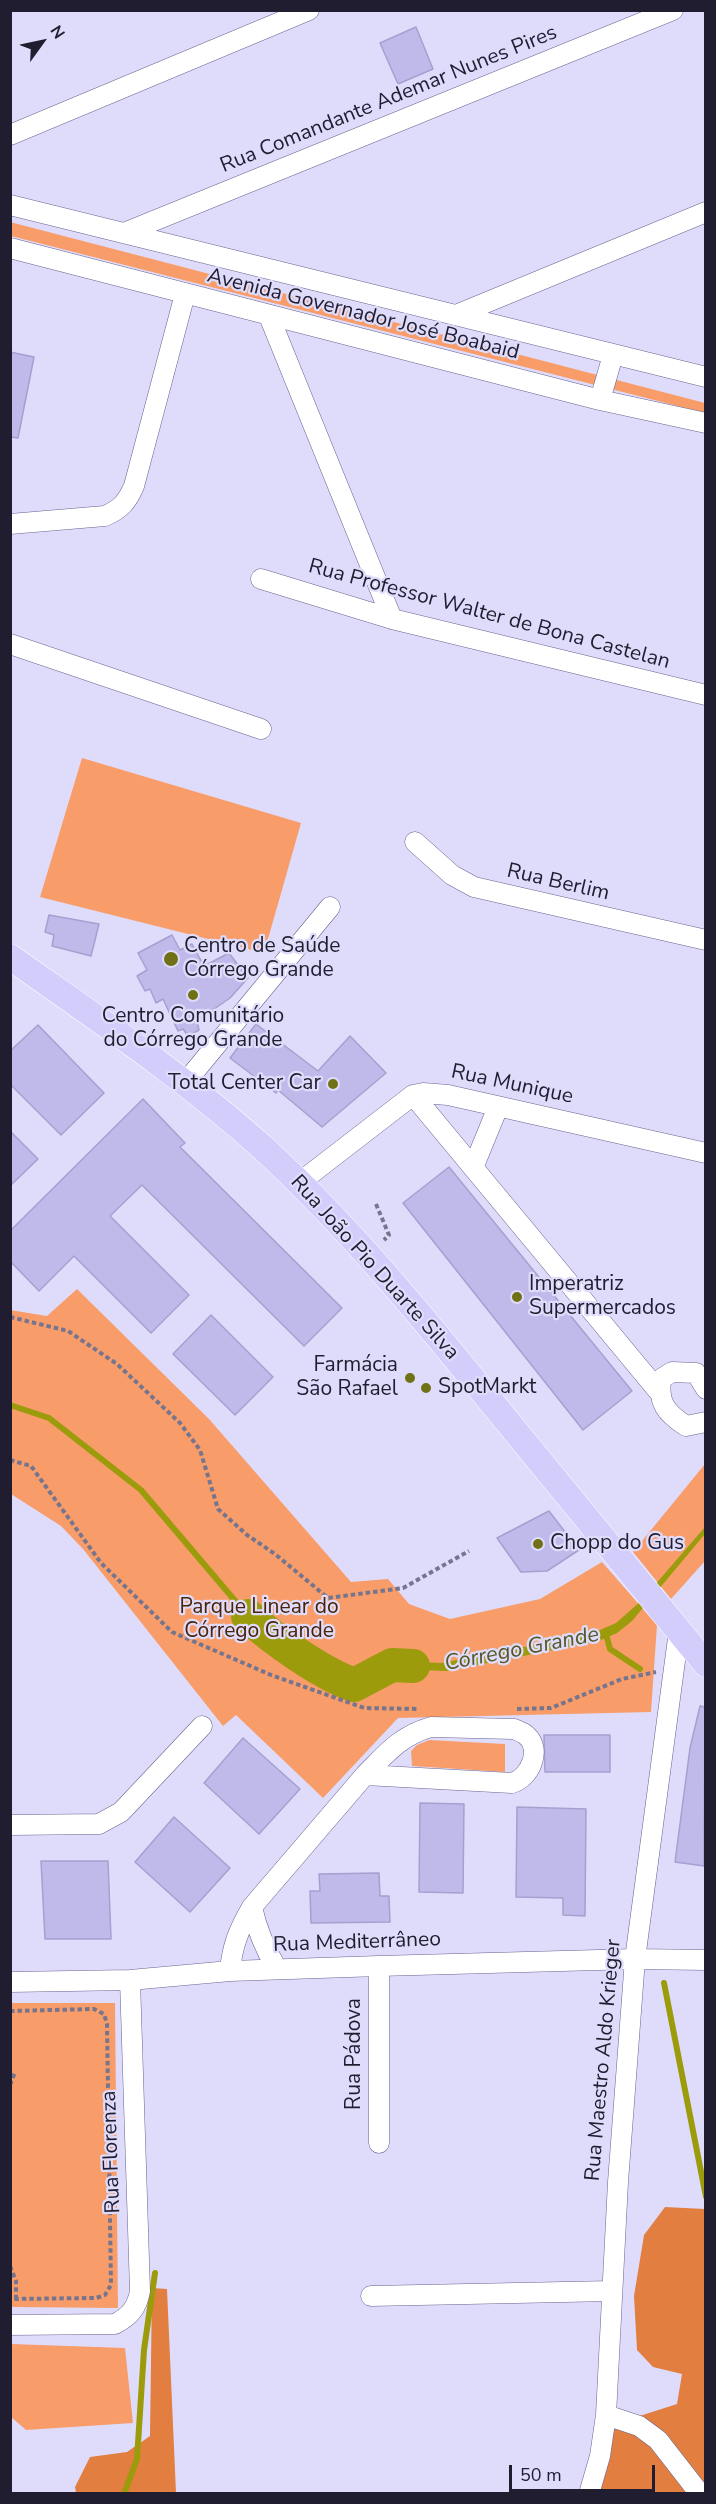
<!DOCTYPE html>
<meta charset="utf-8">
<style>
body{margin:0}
#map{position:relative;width:716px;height:2504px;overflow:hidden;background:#dfdcfb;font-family:"Nunito Sans",sans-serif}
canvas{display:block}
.frame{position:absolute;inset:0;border:12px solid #1f1d2f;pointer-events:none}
.north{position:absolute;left:12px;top:12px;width:60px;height:60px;-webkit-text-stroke:4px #dfdcfb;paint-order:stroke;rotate:57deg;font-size:16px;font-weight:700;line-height:24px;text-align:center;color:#1f1d2f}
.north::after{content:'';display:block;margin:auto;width:21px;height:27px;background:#1f1d2f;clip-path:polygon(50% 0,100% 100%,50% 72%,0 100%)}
.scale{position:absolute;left:509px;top:2465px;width:146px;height:27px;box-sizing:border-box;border:3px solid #1f1d2f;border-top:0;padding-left:8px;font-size:18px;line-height:21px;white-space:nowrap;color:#1f1d2f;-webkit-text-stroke:4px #dfdcfb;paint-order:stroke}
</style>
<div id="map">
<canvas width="716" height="2504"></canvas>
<div class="frame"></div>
<div class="north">N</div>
<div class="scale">50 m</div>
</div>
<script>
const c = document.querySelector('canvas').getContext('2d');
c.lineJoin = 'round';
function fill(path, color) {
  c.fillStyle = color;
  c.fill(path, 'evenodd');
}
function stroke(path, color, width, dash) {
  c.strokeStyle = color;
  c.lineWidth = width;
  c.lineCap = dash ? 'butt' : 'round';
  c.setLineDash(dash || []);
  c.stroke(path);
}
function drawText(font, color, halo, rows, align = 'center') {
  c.font = font + ' "Nunito Sans",sans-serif';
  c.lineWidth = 4.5;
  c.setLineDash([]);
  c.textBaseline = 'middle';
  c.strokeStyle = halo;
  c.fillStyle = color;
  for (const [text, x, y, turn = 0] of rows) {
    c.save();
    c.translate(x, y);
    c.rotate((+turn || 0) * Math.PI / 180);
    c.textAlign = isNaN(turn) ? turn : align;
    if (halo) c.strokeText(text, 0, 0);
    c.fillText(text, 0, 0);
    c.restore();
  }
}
const green = new Path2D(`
 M10,222L705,403V413L11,236Z
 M82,758L301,823L264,953L40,897Z
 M77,1289L209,1419L351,1582L388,1579L409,1604L450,1619L540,1599L602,1562L657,1625L651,1712L398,1718L323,1798L236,1715L223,1726L83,1549L61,1526L11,1494L10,1310L47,1316Z
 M705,1464V1561L671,1599L633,1552Z
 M429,1740L505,1744V1772L412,1766L411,1751L417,1745Z
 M11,2003H115L118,2308L11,2307Z
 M11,2344L125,2348L133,2423L26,2430L11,2417Z`);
const forest = new Path2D(`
 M665,2207L705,2209V2493L590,2494L607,2432L624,2421L677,2404L682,2374L653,2367L637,2350L634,2296L644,2235Z
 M152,2288L167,2289L176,2493H76L75,2487L90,2457L127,2452L150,2436Z`);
const water = new Path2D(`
 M705,1527V1534L632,1621L617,1633L599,1641L447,1671L393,1669L352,1681L322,1674L243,1620L248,1616L330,1672L351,1677L391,1661L441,1663L591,1634L616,1623L641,1601Z`);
const stream = new Path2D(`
 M10,1405L49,1418L141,1490L248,1616
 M606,1634L610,1649L640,1669
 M664,1983L706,2197
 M124,2494L137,2459L144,2350L155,2273`);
const river = new Path2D(`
 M248,1616C274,1640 321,1673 354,1685L392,1665L413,1666`);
const building = new Path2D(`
 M416,27L433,69L398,84L380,43Z
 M10,352L34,357L18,438L10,437Z
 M49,915L99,924L91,956L52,946L54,935L45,932Z
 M172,935L180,950L192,944L204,966L229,953L248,978L230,998L197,1021L199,1030L188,1036L183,1029L178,1031L163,999L156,1003L150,989L145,991L137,976L147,970L138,953Z
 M256,1024L318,1071L350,1036L386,1073L322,1127L278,1090L276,1093L230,1058Z
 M38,1025L104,1093L61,1135L10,1084V1051Z
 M143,1099L185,1143L180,1147L342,1308L304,1346L142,1185L110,1216L189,1295L151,1333L74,1256L39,1291L10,1261V1231Z
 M10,1131L38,1159L10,1186Z
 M449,1167L632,1391L583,1430L403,1203Z
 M211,1315L273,1377L235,1415L173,1354Z
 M549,1511L579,1550L547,1571L521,1572L497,1538Z
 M700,1706L705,1707L704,1866L675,1862L690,1748Z
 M544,1735H610V1772H545Z
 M243,1738L300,1789L259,1834L204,1783Z
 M420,1803L464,1804L463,1893L419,1892Z
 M517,1807L586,1809L585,1916L563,1915V1898L516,1897Z
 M174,1817L230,1868L190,1912L135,1862Z
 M41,1861H108L111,1939H45Z
 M379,1873L380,1896H389L390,1922L311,1923L310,1891H320L319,1874Z`);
const path = new Path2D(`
 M376,1204L389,1235L384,1240
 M10,1317L68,1331L117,1364L180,1423L200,1450L218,1509L247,1535L275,1554L328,1598L403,1588L469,1551
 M10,1460L31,1466L101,1563L172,1632L271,1675L364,1708L419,1709
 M517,1709L551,1708L622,1679L656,1672
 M10,2011L94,2009L104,2014L107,2024L111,2285L105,2295L96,2298L10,2299
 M10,2085L15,2072
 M10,2266L16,2281V2299`);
const minor = new Path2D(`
 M10,135L309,10
 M10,205L706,377
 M124,233L673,10
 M10,248L600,400L706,423
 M456,315L706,212
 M269,316L392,619
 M600,400L613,355
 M10,524L105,516C121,509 127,502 134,486L185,294
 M261,579L392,619L706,695
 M10,644L261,729
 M415,842L452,875L474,887L706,940
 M185,1083L330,907
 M413,1095L660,1393
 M473,1168L498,1107
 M299,1183L413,1095L423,1093L448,1095L706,1153
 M706,1389L696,1373L672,1372L661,1379C658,1403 666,1413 686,1426L706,1422
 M431,1727L514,1729C518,1731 523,1732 527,1736C542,1750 530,1778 512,1783L365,1775C387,1753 400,1736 431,1727Z
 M10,1825L99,1824L121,1812L202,1726
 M252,1907C257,1931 265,1949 277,1969
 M230,1971C232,1946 239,1929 252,1907L365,1775
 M10,1982L130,1980L230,1971L379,1966L635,1959L706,1960
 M379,2143V1966
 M371,2296L612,2291
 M10,2325L115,2324C130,2316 137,2308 140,2291L130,1980
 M606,2415L639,2426L658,2440L700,2494
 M589,2494L600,2456L606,2415L618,2182L635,1959L679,1631`);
const major = new Path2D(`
 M10,957C96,1018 184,1077 262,1147C347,1225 421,1315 493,1404C564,1491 635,1577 706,1664`);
const markers = [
 [171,959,8,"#707116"],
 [193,995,6,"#707116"],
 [333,1084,6,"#707116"],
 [517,1297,6,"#707116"],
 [410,1378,6,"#707116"],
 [426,1388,6,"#707116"],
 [538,1544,6,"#707116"]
];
const streetNames = [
 ["Rua Comandante Ademar Nunes Pires",389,100,-22],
 ["Avenida Governador José Boabaid",363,315,14],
 ["Rua Professor Walter de Bona Castelan",489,615,15],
 ["Rua Berlim",558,883,13],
 ["Rua Munique",512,1085,12],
 ["Rua João Pio Duarte Silva",374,1268,48],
 ["Rua Mediterrâneo",357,1943,-2],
 ["Rua Pádova",355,2054,-90],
 ["Rua Maestro Aldo Krieger",604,2060,-85],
 ["Rua Florenza",112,2152,-92]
];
const poiNames = [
 ["Centro de Saúde",184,947],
 ["Córrego Grande",184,971],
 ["Centro Comunitário",193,1017,"center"],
 ["do Córrego Grande",193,1041,"center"],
 ["Total Center Car",321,1084,"right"],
 ["Imperatriz",529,1285],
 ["Supermercados",529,1309],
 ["Farmácia",398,1366,"right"],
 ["São Rafael",398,1390,"right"],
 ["SpotMarkt",438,1388],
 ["Chopp do Gus",550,1544]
];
const parkNames = [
 ["Parque Linear do",259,1608],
 ["Córrego Grande",259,1632]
];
const waterNames = [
 ["Córrego Grande",522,1650,-11]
];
fill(green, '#f89d69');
fill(forest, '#e17e40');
fill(water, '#9b9b0b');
stroke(stream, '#9b9b0b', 6);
stroke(river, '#9b9b0b', 34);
fill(building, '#c0baeb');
stroke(building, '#a5a0cf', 1.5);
stroke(minor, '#69638f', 21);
stroke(major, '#fff', 27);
stroke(path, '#77758d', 4, [4.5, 3]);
stroke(minor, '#fff', 20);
stroke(major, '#d3cdfc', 26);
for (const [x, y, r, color] of markers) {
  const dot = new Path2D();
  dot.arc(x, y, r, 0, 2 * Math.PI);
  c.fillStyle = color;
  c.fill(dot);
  stroke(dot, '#dfdcfb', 2);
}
drawText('21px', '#1f1d2f', '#dfdcfb', streetNames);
drawText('21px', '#1f1d2f', '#dfdcfb', poiNames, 'left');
drawText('21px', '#492208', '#dfdcfb', parkNames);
drawText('italic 22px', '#575827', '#dfdcfb', waterNames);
</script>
